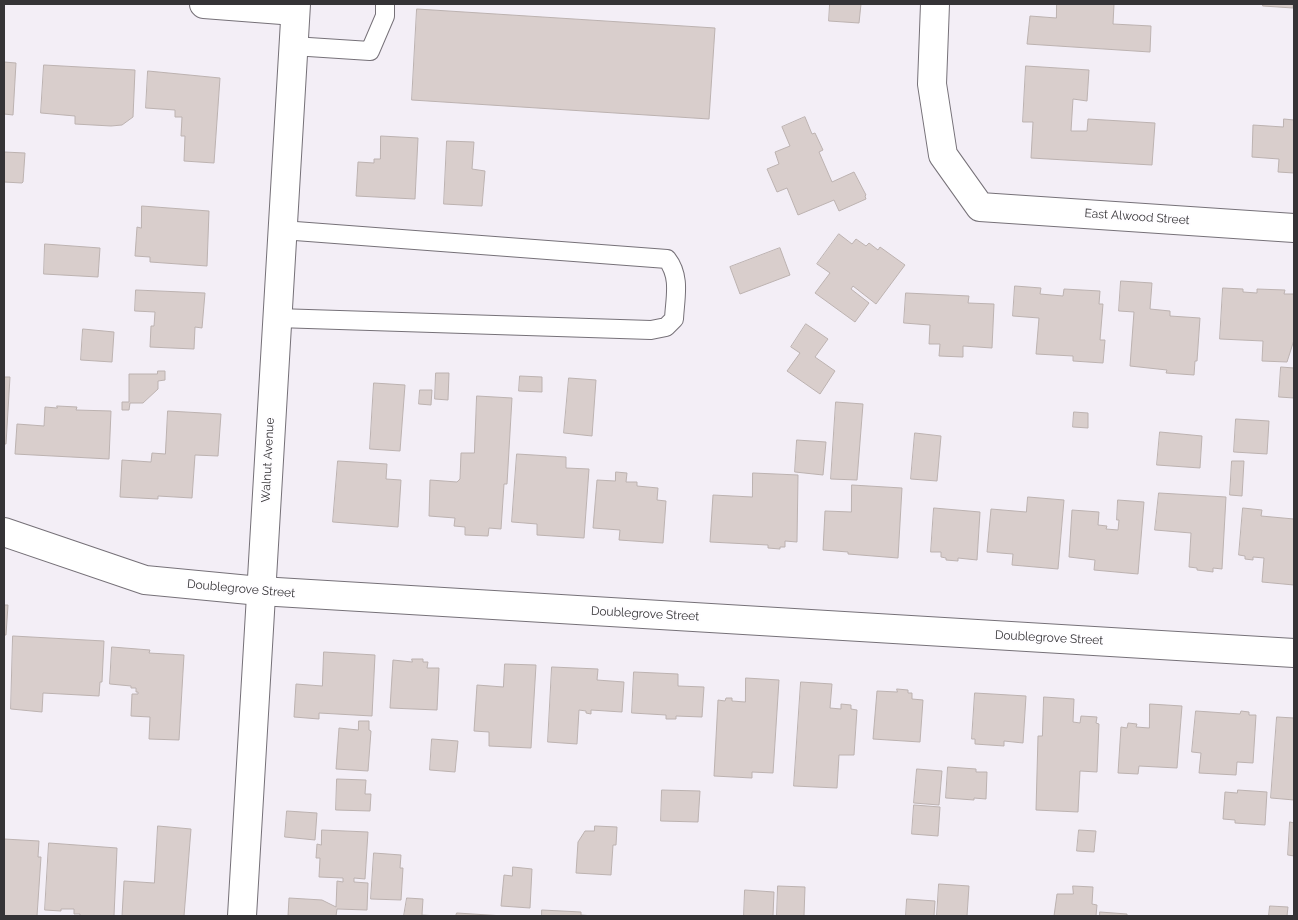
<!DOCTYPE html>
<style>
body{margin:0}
#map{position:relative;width:1298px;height:920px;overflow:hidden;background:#f3eef6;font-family:Raleway,sans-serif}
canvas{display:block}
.frame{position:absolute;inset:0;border:5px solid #353336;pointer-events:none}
</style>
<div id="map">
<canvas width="1298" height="920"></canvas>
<div class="frame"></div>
</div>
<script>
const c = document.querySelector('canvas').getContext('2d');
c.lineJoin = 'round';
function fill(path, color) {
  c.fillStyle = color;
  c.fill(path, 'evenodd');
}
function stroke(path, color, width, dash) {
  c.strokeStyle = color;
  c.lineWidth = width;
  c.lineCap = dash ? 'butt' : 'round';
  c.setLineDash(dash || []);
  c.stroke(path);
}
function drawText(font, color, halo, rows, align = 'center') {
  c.font = font + ' Raleway,sans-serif';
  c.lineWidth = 4;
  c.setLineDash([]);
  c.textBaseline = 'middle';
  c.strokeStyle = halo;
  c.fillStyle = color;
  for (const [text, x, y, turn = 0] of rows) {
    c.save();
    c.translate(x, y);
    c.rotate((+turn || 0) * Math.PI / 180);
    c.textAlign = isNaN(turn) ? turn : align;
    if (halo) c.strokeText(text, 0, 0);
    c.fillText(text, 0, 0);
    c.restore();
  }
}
const building = new Path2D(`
 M830,4H861L859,23L829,21Z
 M1057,4H1114L1113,24L1151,26L1150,52L1027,44L1030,16L1056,18Z
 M1263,4H1293V8L1263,6Z
 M417,9L715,28L709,119L412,100Z
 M4,62L16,63L13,115L4,114Z
 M44,65L135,70L133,117L122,125L111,126L75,124V116L41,113Z
 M1026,66L1089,70L1087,101L1073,99L1071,131H1087L1088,119L1155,123L1152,165L1031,158L1033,122H1023Z
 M148,71L220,78L214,163L184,161L185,136H181L182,117H175V110L146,108Z
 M805,117L812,134L815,133L823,150L819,152L832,182L854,172L866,195L865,196L866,199L839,211L834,200L798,215L787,188L777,192L767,169L779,164L775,152L790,146L782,127Z
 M1284,119L1294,120V173L1278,172L1279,159L1252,157L1253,125L1283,127Z
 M381,136L418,138L415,199L356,196L358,162L374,163V159H380Z
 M447,141L474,142L472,169L485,171L482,206L444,204Z
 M4,152L25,153L23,182L22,183L4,182Z
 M142,206L209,211L207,266L150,262V257L135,256L137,227L141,228Z
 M839,234L852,244L856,239L866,246L869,243L878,250L880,247L905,265L876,304L853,286L851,289L869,303L855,322L815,293L830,273L817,264Z
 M45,244L100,248L98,277L44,274Z
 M780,248L790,275L740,294L730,267Z
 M1121,281L1152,283L1150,309L1170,311V316L1200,318L1197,361H1195L1194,375L1166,373L1167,370L1130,366L1134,312L1119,311Z
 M1015,286L1041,288L1040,294L1063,296L1064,289L1100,291L1099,304H1103L1100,340H1105L1103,363L1073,361V356L1036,354L1039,318L1013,316Z
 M1223,288L1243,289V292L1257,293V289L1285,290L1284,294H1294V340L1287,362L1262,361L1263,341L1220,339Z
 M136,290L205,293L202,328L195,327L194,349L150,347L151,326H154L155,312L135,311Z
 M906,293L969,296L968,303L994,304L992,348L963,346V357L939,356L940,344H929L930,325L904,323Z
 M806,324L828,339L815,357L835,371L820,394L787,371L800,353L791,347Z
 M83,329L114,332L112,362L81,360Z
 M1281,367L1294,368V398L1279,397Z
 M158,371H165V380L158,381V389L143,403H130L129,410H122V402H129V374H157Z
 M436,373H449L448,400L435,399Z
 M520,376L542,377V392L519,391Z
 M4,377H10L6,444H4Z
 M569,378L596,380L592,436L564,433Z
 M374,383L405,385L400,451L370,449Z
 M420,390H432L431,405L419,404Z
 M477,396L512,398L507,484H504L501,529L489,528L488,536L465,535V527L454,526L455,518L429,516L430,480L457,482L460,479L461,453H474Z
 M836,402L863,404L857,480L831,479Z
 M57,406L77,407L76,410L111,411L109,459L15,454L17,424L44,426L45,407L57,408Z
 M168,411L221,414L218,456L195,455L192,498L158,496V499L120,497L122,460L151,462L152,453L165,454Z
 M1074,412L1088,413V428L1073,427Z
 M1236,419L1269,421L1267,454L1234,452Z
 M1160,432L1202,436L1200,468L1157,465Z
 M915,433L941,436L937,481L911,479Z
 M797,440L826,442L823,475L795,472Z
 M517,454L566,457V468L589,469L584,538L537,535V524L512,522Z
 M338,461L387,464L386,479L401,480L398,527L333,522Z
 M1232,461H1244L1242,496L1230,495Z
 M616,472L627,473L626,482H637V486L658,488L657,500L666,501L663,543L619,540L620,530L593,528L597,480L615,481Z
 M753,473L798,475L797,542L785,541V547H780V549L768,548V545L710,542L713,495L752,497Z
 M852,485L902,488L898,558L848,554V552L823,550L825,511L851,512Z
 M1159,493L1226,497L1222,569L1213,568V572L1197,570V568L1189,567L1191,533L1155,530Z
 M1028,497L1064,500L1058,569L1012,565L1013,554L987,552L991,509L1026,512Z
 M1118,500L1144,502L1138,574L1094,570L1095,560L1069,557L1072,510L1099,512L1098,525L1107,526L1106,529L1118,530L1119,520H1117Z
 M934,508L980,512L977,560L958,558V561L946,560V558L941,557V552H931Z
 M1243,508L1262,510L1261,516L1294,519V585L1262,582L1264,558L1253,557V560L1245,559V556L1239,555Z
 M4,605H8L6,635H4Z
 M13,636L104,641L102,682H100L99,696L43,693L42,712L11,709Z
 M112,647L150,650L149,653L184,655L179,740L149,739L150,717L131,716L132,694H138V692H136V688H131V686L110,684Z
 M324,652L375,655L372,716L319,713V719L294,717L296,684L322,686Z
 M412,659H423V662H428L427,668H439L437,710L390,708L393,660L412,662Z
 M505,664L536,665L531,748L489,746V732L474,731L477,685L503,687Z
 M552,667L598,669L597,680L624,682L622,712L591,710V714L586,713V711L579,710L577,744L548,742Z
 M634,672L678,674V686L704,687L702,717L676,716V719H666V715L632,713Z
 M746,678L779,680L773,773L752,772V778L714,776L718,700L725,701L726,698H732V701L745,702Z
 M801,682L832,684L830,708L841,709V704L851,705V709L857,710L854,755H839L837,788L794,786Z
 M897,689L908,690V693H912V699L923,700L920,742L873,739L877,691L897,692Z
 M975,693L1026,696L1023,743L1004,741V746L975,744V739H972Z
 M1044,697L1074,699L1073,722L1080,723L1081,716L1097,717L1096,723L1099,724L1097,772L1080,771L1078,812L1036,810L1038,736H1042Z
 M1150,704L1182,706L1177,768L1139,766L1138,774L1118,773L1121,727L1127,728L1128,723L1137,724L1136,727L1149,728Z
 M1196,711L1240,714L1241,711L1249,712V715H1256L1253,763L1237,762L1236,775L1199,773L1201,753L1192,752Z
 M1277,717L1294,718V800L1271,798Z
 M359,721H369V730L371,731L368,771L336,769L339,728L358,730Z
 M432,739L458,741L455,772L430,770Z
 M948,767L976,769V772H987L986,799L974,798V800L946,798Z
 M917,769L942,771L939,805L914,803Z
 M337,779L366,780L365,794H371L370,811L336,810Z
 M662,790L700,791L698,822L661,821Z
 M1238,790L1267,792L1265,825L1235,823V820L1223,819L1225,792L1237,793Z
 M914,805L940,807L938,836L912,834Z
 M287,811L317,813L315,840L285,837Z
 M1290,822L1294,823V856L1288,855Z
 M158,826L191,829L184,916H122L124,881L154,883Z
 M595,826L617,827L616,845H613L611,875L576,873L578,842L585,831H594Z
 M322,830L368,832L365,879L354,878V882L368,883L367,910L337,909L336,916H288L289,898L322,900L336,907L337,881L343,882V878L319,877L320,858H316L317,844L321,845Z
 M1079,830L1096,831L1094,852L1077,851Z
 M4,839L39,841L38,857H41L37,916H4Z
 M49,843L117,848L114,916H80V914H74V909H61V911L45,910Z
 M374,853L401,855L400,868H403L401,900L371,899Z
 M513,867L532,869L530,908L501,906L504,875L512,876Z
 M939,884L969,886L967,916H937Z
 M778,886L805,887L804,916H777Z
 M1073,886L1093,887L1092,904L1097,905L1096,916H1054L1057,894H1073Z
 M745,890L774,892L773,916H744Z
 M407,898L423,899L422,915L438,916H404Z
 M907,899L935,901L934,916H906Z
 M1270,906L1288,907L1287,916H1269Z
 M542,910L581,912V915L594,916H542Z
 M1100,912L1127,914V916H1100Z
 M457,913L504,916H456Z`);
const service = new Path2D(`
 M293,46L370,51L385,16V4
 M277,318L651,330L666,327L674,319C675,298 681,277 667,259L282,230`);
const minor = new Path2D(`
 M204,4L295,11
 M935,4L932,84L943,155L980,207L1294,228
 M4,532L145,580L260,591L1294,653`);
const tertiary = new Path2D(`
 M242,916L296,4`);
const streetNames = [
 ["East Alwood Street",1137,217,4],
 ["Walnut Avenue",268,460,-87],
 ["Doublegrove Street",241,589,5],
 ["Doublegrove Street",645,614,3],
 ["Doublegrove Street",1049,638,3]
];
fill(building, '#d9cecc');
stroke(building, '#bcb2b0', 1);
stroke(service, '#767178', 20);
stroke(minor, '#767178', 30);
stroke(tertiary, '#767178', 30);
stroke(service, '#fff', 18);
stroke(minor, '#fff', 28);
stroke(tertiary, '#fff', 28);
drawText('12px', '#353336', '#fefdff', streetNames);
</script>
